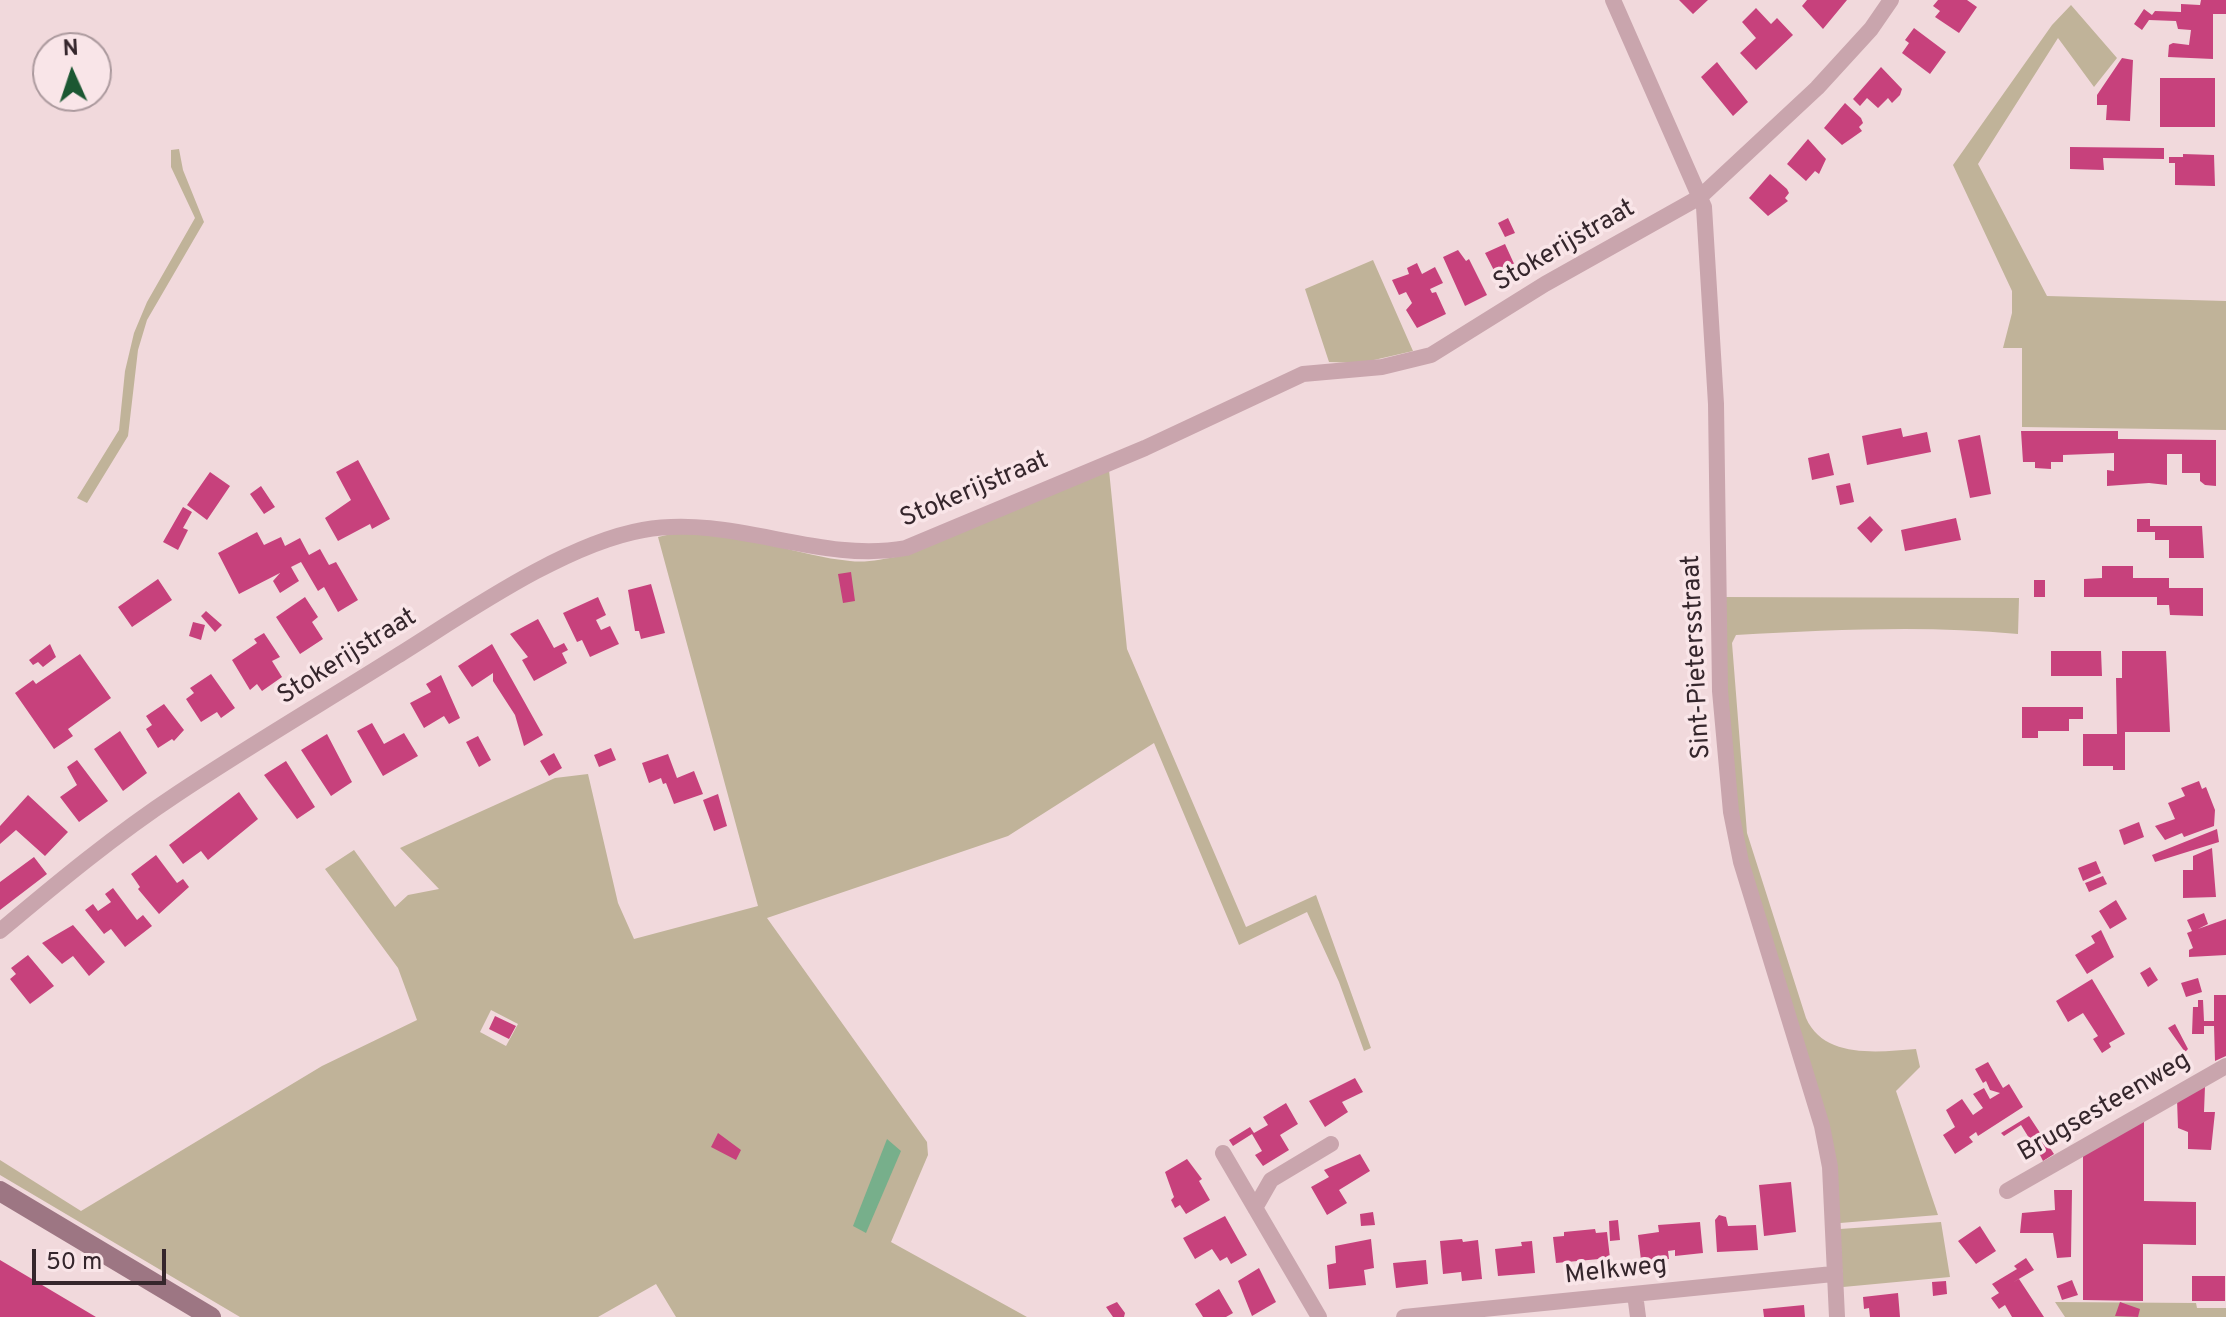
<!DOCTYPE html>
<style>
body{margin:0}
#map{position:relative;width:2226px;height:1317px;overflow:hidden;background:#f1d9dc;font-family:Overpass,sans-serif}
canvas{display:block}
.north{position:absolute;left:32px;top:32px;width:80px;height:80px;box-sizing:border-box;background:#f9e5e8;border:2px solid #ab999d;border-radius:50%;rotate:357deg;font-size:22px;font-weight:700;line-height:32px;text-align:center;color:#35262c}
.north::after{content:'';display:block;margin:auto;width:28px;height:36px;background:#1b5732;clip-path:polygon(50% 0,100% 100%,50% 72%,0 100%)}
.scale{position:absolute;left:32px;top:1249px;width:134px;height:36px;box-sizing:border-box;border:4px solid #35262c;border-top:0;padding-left:10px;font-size:24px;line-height:28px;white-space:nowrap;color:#35262c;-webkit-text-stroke:6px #f9e5e8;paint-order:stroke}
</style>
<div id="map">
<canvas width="2226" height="1317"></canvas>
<div class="north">N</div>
<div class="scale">50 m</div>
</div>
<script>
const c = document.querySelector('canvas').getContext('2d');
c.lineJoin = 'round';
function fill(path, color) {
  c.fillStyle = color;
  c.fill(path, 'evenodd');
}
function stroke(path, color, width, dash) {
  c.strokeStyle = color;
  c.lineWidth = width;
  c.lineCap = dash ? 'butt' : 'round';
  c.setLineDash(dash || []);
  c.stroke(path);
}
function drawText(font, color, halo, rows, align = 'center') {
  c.font = font + ' Overpass,sans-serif';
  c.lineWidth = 7;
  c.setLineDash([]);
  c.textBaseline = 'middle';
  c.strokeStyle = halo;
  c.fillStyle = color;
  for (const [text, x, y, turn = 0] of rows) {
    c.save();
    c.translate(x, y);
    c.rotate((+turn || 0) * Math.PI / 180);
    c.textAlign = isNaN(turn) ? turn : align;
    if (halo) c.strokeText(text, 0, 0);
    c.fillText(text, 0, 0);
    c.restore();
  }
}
const green = new Path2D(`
 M2071,5L2117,58L2094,87L2058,38L1978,164L2047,296L2226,301V430L2022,427V348H2003L2012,313V291L1953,165L2052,25Z
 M179,149L183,170L204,222L147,320L138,350L128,436L87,503L77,498L119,430L125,371L134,333L147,302L195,218L171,167V150Z
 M1373,260L1413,351L1361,363L1329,362L1305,289Z
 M1109,470L1127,649L1246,927L1316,895L1371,1048L1364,1051L1339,982L1307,912L1239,945L1154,743L1008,836L767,918L927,1142L928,1155L891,1242L1027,1317H676L656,1284L598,1317H240L0,1175V1160L81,1211L322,1066L417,1020L398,968L325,869L354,850L395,907L408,895L439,889L400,848L555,778L588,774L618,903L634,939L758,906L658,537C721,521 787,555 850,561C867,563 883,559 900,556ZM491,1010L518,1024L506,1046L480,1032Z
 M1722,597L2019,598L2018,634C1924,625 1831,630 1736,635L1732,643L1747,833L1806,1018C1824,1059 1878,1052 1916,1049L1920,1067L1896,1091L1938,1215L1840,1223L1748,873L1732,792Z
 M1941,1222L1950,1277L1843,1287L1840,1229Z
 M2055,1302L2196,1303L2197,1308H2226V1317H2065Z`);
const water = new Path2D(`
 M887,1139L901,1151L866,1233L853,1226Z`);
const building = new Path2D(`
 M1679,0H1708L1693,14Z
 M1807,0H1847L1823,29L1802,6Z
 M1938,0H1967L1977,7L1959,33L1935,17L1940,11L1933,6Z
 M2201,0H2226V14H2213V59L2168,57L2169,45L2173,43L2189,45L2191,30L2178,29L2176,21L2149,20L2142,30L2134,24L2144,9L2152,15L2155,11L2181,12V4L2200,5Z
 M1756,8L1771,24L1777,18L1793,35L1756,70L1740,53L1756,38L1742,22Z
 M1914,28L1946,52L1930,74L1902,53L1909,43L1905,40Z
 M2122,58L2133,60L2130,121L2106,120L2107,105H2097V95Z
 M1717,62L1748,102L1733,116L1701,77Z
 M1881,67L1902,89L1900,95L1892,103L1888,98L1878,108L1867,98L1860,106L1853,99Z
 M2160,78H2215V127H2160Z
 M1845,103L1861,118L1863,123L1859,127L1862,131L1842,145L1824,128Z
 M1808,139L1826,159L1819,174L1815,171L1806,181L1787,164Z
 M2070,147L2164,148V159L2103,158L2104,170L2070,169Z
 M2183,154L2214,155L2215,186L2175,185V163H2169V157H2183Z
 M1770,174L1787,189L1789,193L1785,198L1788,201L1768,216L1749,198Z
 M1508,218L1515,233L1505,237L1498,223Z
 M1505,244L1521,279L1503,288L1485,253Z
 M1458,250L1466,261L1469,259L1487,295L1465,306L1443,257Z
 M1417,263L1422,274L1435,267L1443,283L1430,289L1432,293L1436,292L1446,314L1417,328L1406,310L1412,303L1406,292L1399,295L1392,280L1409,274L1407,268Z
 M1901,428L1903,437L1927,432L1931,452L1867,465L1862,436Z
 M2021,431H2118V439L2216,440V486L2205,485L2200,481V473H2182V454H2167V485L2149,483L2107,486V470L2114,471V453L2063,455V462H2051V469L2035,468V462H2023Z
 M1980,435L1991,494L1970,498L1958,440Z
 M1829,453L1834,475L1812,480L1808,458Z
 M358,460L390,519L372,529L370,524L338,541L325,518L351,500L336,472Z
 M210,472L230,486L207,520L187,505Z
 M1850,483L1854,502L1840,505L1836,486Z
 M261,486L275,507L264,514L250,494Z
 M183,507L192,512L183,528L188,530L178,550L163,542Z
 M1870,516L1883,530L1871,543L1857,528Z
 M1956,518L1961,540L1905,551L1901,530Z
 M2137,519H2150V526H2202L2204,558H2169V540H2155V532H2137Z
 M257,532L264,545L281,537L285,546L300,538L309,555L320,549L329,565L336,562L358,600L338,612L324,587L318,591L301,562L291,567L299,581L280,593L273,581L280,573L239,594L218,553Z
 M2102,566H2133V578H2169V588H2203V616L2170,615L2169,605H2157V597H2084V579L2102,578Z
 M851,572L855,601L843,603L838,574Z
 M158,579L172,600L132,627L118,607Z
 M2034,580H2045V597H2034Z
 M651,584L665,633L641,639L639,631H635L628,590Z
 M305,597L318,617L312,622L323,639L300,654L276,617Z
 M598,597L606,615L596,620L601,630L610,626L619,644L590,657L582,640L577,642L563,613Z
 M206,611L222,625L215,632L201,616Z
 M538,619L554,648L564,643L568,650L562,653L567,663L534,681L522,660L528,657L510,634Z
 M193,622L205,625L201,640L189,636Z
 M264,633L280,657L272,661L282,677L262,691L257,684L250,690L232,660L257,643L254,639Z
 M50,644L56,657L43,667L38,662L33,665L29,660Z
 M492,644L543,735L524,746L515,715L493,681V673L472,687L458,666Z
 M2051,651H2101L2102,676H2051Z
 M2122,651H2166L2170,732H2125V770H2113V766H2083V734H2117L2116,678H2122Z
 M80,654L111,698L68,729L73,736L54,749L15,693L33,680L36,684Z
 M211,674L235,708L221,718L217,712L201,722L186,699L194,693L190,688Z
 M441,675L460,718L449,724L444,716L424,728L410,703L431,692L426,684Z
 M164,704L184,730L174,741L172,739L158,748L146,729L152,725L146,716Z
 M2022,707H2083V719H2069V731H2038V738H2022Z
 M372,723L384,744L404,733L418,756L383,776L357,731Z
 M120,731L147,773L123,791L94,749Z
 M327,734L352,782L331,796L301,750Z
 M478,736L491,760L479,767L466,742Z
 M611,748L616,760L599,767L594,755Z
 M554,753L562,768L549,776L540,761Z
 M668,754L677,778L694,771L703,794L674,804L666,783L663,784L661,778L649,783L642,763Z
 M77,760L108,801L79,822L60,797L77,785L67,767Z
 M286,761L315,807L297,819L264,775Z
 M2199,781L2202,789L2206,787L2215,810L2214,826L2184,837L2182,833L2165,840L2155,826L2175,819L2168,803L2185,796L2181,788Z
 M239,792L258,819L208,860L201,851L183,864L169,845Z
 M718,794L727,826L714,831L703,800Z
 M28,795L68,832L45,856L16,830L0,844V826Z
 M2139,822L2144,837L2124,845L2119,830Z
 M2217,829L2219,842L2155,862L2152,855Z
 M2212,848L2216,897L2183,898V870H2193V856Z
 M156,855L177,883L183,879L189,887L159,914L138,889L140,887L131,874Z
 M34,857L47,874L0,910V882Z
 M2096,861L2101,873L2083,881L2078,868Z
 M2103,876L2107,884L2089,892L2085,883Z
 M113,888L137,920L143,915L152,926L125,947L111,929L104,934L85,910L93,904L98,911L111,902L105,894Z
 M2116,900L2127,919L2110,929L2099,911Z
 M2204,913L2208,924L2198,929L2226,919V955L2189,957V950L2193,948L2187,933L2192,931L2187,920Z
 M73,925L105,962L89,976L73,956L62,964L42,943Z
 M2101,930L2114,957L2087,974L2075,955L2095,943L2091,936Z
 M28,955L54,986L30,1004L10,979L16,974L11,968Z
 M2150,967L2158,980L2148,987L2140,973Z
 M2198,978L2202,992L2186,997L2181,983Z
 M2092,979L2125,1034L2109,1043L2111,1047L2102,1053L2093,1039L2098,1036L2083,1013L2068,1022L2056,1001Z
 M2214,995H2226V1056L2215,1061L2214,1026H2204V1034H2192L2193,1007H2198V1000H2203L2204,1021H2214Z
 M495,1016L516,1026L509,1039L489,1029Z
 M2175,1024L2188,1049L2185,1052L2168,1028Z
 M1988,1062L2003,1088L2009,1084L2023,1107L1978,1136L1976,1132L1969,1137L1973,1142L1955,1154L1943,1135L1955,1127L1946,1110L1962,1099L1973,1115L1983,1108L1973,1094L1984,1088L1990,1099L2000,1093L1990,1090L1986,1081L1983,1083L1975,1069Z
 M1355,1078L1363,1092L1342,1102L1348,1112L1325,1127L1309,1101Z
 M2205,1086L2204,1112H2215L2211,1150L2188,1149V1132L2178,1128L2177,1099Z
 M1286,1103L1298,1124L1280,1135L1289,1150L1263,1166L1255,1155L1262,1151L1252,1134L1233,1146L1229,1140L1250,1127L1254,1133L1268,1125L1263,1117Z
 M2029,1116L2054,1154L2043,1161L2039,1153L2034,1157L2024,1142L2029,1138L2021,1125L2004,1136L2001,1133Z
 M2144,1118V1201L2196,1202V1245L2143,1244V1301L2083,1300V1154Z
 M718,1133L741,1150L736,1160L711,1147Z
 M1360,1154L1370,1171L1339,1190L1347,1203L1327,1215L1311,1187L1329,1177L1324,1170Z
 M1187,1159L1202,1179L1199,1181L1210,1200L1186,1214L1180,1205L1175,1208L1171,1200L1174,1197L1165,1172Z
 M1791,1182L1796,1232L1764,1236L1759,1185Z
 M2054,1190H2072L2071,1257L2057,1258L2053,1233H2020L2022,1213L2055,1210Z
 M1373,1212L1375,1225L1361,1226L1360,1214Z
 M1719,1215L1726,1217L1728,1226L1756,1225L1758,1250L1717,1252L1715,1220Z
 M1225,1216L1247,1255L1231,1264L1227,1257L1220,1261L1212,1249L1195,1259L1183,1238Z
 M1618,1220L1620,1240L1610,1241L1609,1221Z
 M1700,1222L1703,1253L1675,1256V1250L1668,1251L1669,1259L1641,1260L1638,1235L1659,1232L1658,1225Z
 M1980,1226L1996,1251L1976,1264L1958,1241Z
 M1595,1229L1596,1233L1607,1232L1610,1258L1556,1263L1553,1237L1564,1236V1232Z
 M1371,1239L1374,1268L1364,1270L1366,1285L1329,1289L1327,1265L1336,1263L1335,1246Z
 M1462,1239L1463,1242L1478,1240L1482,1279L1462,1281L1461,1272L1443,1274L1440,1241Z
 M1532,1241L1535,1273L1498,1276L1495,1249L1522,1246L1521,1242Z
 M2026,1258L2034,1270L2012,1283L2019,1279L2044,1317H2012L2005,1305L1999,1309L1991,1298L1999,1293L1992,1284L2017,1269L2014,1266Z
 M0,1260L96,1317H0Z
 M1426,1260L1428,1284L1396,1288L1393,1263Z
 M1259,1268L1276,1302L1252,1316L1238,1281Z
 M2192,1276H2225V1301H2192Z
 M2072,1280L2078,1295L2062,1300L2057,1286Z
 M1946,1281L1947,1294L1933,1296L1932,1282Z
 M1219,1289L1233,1313L1226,1317H1203L1195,1304Z
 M1898,1293L1900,1317H1870L1869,1308L1864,1309L1863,1297Z
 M1117,1302L1125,1313L1124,1317H1113L1106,1307Z
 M2120,1302L2140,1309L2138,1317L2115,1316Z
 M1804,1305L1805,1317H1764L1763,1309Z`);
const street = new Path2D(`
 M1613,0L1704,207L1716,404L1720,691L1731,812L1741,862L1822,1126L1830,1167L1837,1317
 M0,931C57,883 115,835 177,794C249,746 324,702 397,656C466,613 564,544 643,530C733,514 818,564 906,548L1145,448L1303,374L1382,367L1431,355L1545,284L1700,197L1817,88L1871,29L1891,0
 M1223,1153L1319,1317
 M2007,1191L2226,1066
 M1255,1208L1271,1180L1331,1144
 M1635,1294L1638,1317
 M1404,1317L1833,1274`);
const secondary = new Path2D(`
 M0,1191L211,1317`);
const streetNames = [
 ["Stokerijstraat",1565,247,-30],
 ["Stokerijstraat",975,491,-23],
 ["Sint-Pietersstraat",1698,657,-93],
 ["Stokerijstraat",348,658,-32],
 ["Brugsesteenweg",2105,1108,-30],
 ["Melkweg",1616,1272,-6]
];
fill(green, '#c0b399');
fill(water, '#77af8b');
fill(building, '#c7417c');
stroke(street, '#c9a5ad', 16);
stroke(secondary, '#9d7683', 20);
drawText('26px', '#35262c', '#f9e5e8', streetNames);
</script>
